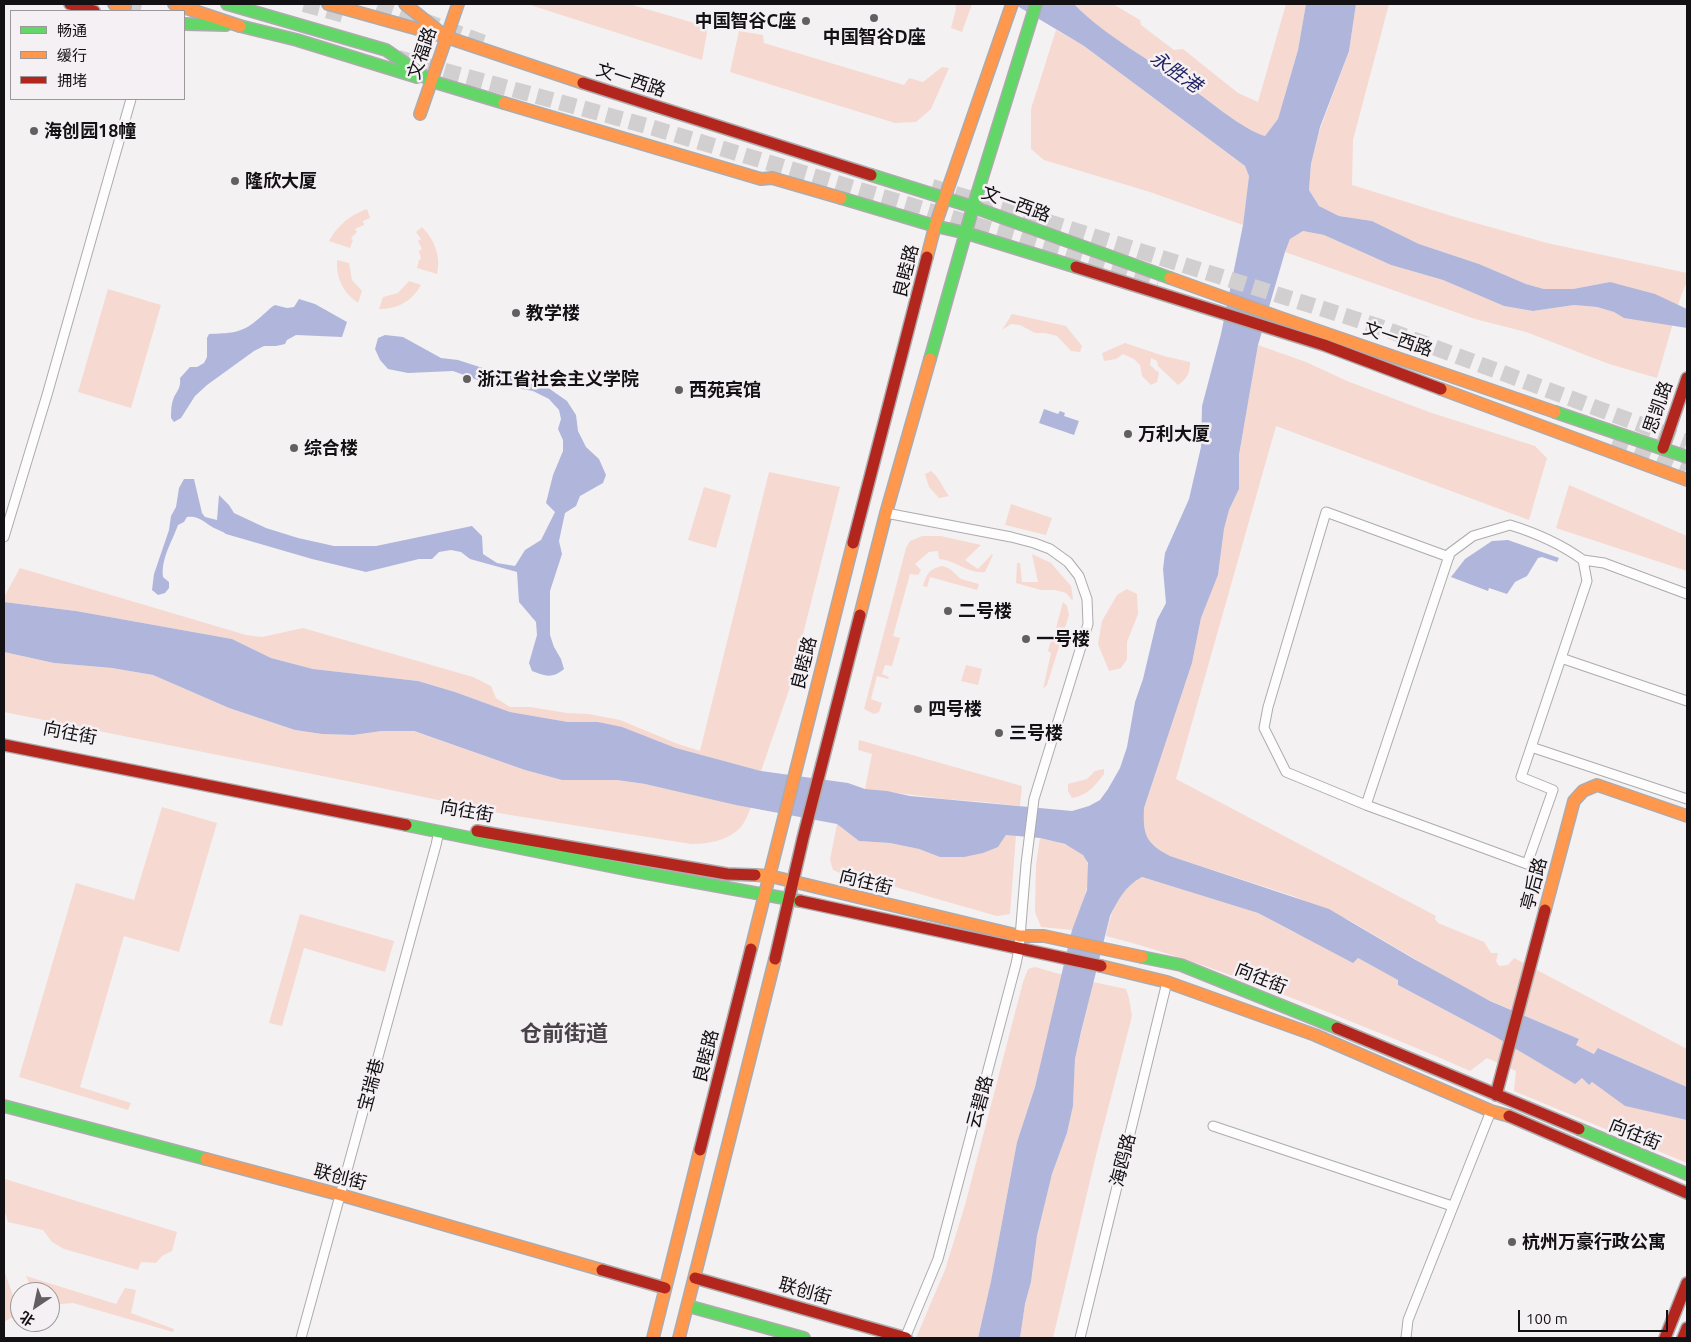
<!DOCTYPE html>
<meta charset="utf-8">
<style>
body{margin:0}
#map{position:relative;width:1691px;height:1342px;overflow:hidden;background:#f4f1f3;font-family:Ubuntu,"Noto Sans SC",sans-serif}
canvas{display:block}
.frame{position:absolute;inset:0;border:5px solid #131113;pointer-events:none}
.legend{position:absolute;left:10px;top:10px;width:175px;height:90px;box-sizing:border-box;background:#f5f0f4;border:1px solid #9b979a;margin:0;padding:6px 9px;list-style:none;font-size:15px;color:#131113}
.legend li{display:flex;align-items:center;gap:10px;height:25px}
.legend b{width:25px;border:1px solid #9b979a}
.north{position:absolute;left:10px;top:1282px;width:50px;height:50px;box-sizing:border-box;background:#f5f0f4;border:1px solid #9b979a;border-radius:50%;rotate:214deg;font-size:14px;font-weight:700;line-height:20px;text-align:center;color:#131113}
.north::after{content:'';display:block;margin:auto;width:18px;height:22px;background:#625f61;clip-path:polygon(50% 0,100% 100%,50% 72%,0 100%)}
.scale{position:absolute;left:1518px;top:1310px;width:150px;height:22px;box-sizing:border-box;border:2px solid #131113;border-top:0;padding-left:6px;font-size:15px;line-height:18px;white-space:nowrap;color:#131113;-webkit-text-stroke:4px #f5f0f4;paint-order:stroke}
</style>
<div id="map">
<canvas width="1691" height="1342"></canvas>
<div class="frame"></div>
<ul class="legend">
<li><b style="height:6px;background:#63d668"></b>畅通</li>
<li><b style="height:6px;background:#ff974d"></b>缓行</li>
<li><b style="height:6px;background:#b3261e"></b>拥堵</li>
</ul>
<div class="north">北</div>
<div class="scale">100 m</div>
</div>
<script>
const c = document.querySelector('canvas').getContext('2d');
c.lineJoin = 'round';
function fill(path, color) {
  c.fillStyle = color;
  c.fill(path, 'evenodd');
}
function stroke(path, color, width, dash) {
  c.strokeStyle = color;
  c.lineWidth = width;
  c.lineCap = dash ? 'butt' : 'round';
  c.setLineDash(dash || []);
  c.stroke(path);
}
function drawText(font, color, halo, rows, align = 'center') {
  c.font = font + ' Ubuntu,"Noto Sans SC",sans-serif';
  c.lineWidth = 5;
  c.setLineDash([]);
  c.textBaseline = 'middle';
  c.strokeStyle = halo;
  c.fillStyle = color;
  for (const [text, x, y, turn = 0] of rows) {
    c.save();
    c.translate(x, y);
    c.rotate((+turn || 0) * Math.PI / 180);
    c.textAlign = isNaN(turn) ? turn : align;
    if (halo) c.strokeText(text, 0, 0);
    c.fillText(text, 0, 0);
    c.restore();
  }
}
const green = new Path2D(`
 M527,4H629L708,27L702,60Z
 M955,4H972L962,32L951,28L956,9Z
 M1074,4H1113L1140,20L1141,25L1174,50L1183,49L1238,93L1258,102L1286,4H1306L1298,50L1278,120L1265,136C1241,129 1213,103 1192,88C1154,62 1105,37 1074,4Z
 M1356,4H1389L1353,140L1352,185L1458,218L1547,243L1687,273V281L1680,299L1657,378L1609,364L1526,332L1475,319L1285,252L1290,239L1303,231L1324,235L1391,265L1443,280L1504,306L1533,311L1574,305L1597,307L1614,312L1624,318L1610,282L1573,289H1544L1526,284L1479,264L1419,244L1372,221L1339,216L1319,206L1309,190L1311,164L1319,132L1349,51Z
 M1056,30L1084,46L1246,167L1249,176L1243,225L1150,192L1044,160L1031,149V109Z
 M739,31L763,35L764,43L904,85L909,78L923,82L942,67L949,68L931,109L916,122L895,123L730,72Z
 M367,209L370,218L363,221L364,225L355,229L357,232L351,238L353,240L350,248L329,241C338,225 350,215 367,209Z
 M422,227C435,240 441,256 437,274L417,268L419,260L421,259L419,251L422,249L418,241L421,239L416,232Z
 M337,260L349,263L352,280L362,291L358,303C343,293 336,278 337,260Z
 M409,281L421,285C412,301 398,309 379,309L383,297L398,293Z
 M108,289L161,305L131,408L78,392Z
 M1012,314L1066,326L1082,346L1080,352L1071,351L1057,336L1045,333H1035L1020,325L1011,324L1002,330Z
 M1125,343L1164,356L1190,362C1190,373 1187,379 1178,385L1158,366L1157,361L1151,358L1150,365L1159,373L1157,382L1151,385L1142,376L1140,365L1134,359L1123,354L1116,359L1104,361L1102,353Z
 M1258,345L1306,362L1347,381L1429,412L1535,446L1547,458L1529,520L1276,426L1176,779L1436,916L1435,919L1438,923L1484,942L1491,953H1498L1496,961L1499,966L1508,965L1514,958L1687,1049V1087L1599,1048L1595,1054L1576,1045L1579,1039L1491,1001L1461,986L1349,920L1293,896L1170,856C1145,843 1143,834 1144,808L1192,663L1201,618L1218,575L1224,529L1229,510L1239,489V455Z
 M931,471C940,478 942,487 949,496L939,498L929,487L925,474Z
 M769,472L840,487L789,690L761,771L676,748L656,740L598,722H568L510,712L455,692L418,681L313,669L271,658L232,639L76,611L4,602V597L20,568L246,635L262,637L303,628L473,677L491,686L496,698L510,707H530L567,713L589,714L620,720L678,744L700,751Z
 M1569,485L1687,536V571L1556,528Z
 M704,487L731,495L716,548L688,540Z
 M1011,504L1052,518L1046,535L1005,525Z
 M922,536H941L981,545L965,560L978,569L992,554L993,555L985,572C968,574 955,560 939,559L938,551L929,552L915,564L921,570L918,575L910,574L893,636L900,638L892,666L885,665L882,674L889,677L888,679L877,676L871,699L882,703L879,712L874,714L864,709L906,548L910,541Z
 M1032,554L1051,563L1071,586L1073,599L1072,600L1066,593L1055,590H1041L1016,583L1017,563H1020L1022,582H1038Z
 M943,566L950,569L961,579L979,584L977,590L930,577L927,587L923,586C926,574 930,568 943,566Z
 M1127,589L1137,594L1138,614L1127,642V659L1121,668L1109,671L1098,644L1102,621L1117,595Z
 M1063,602L1067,606L1069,615L1047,685L1043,689L1051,653L1048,651L1051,640H1055L1058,629L1056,628Z
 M4,652L54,663L112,668L153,675L229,708L295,730L322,734L353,735L382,731H413L525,770L562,780H617L645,784L751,807C748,814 745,823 740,828C727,841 708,844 691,844L504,814L367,785L4,712Z
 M966,665L982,669L978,685L961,681Z
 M859,740L1022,786L1020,806L984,802L945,799L865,789L872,754L858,750Z
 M1104,769V774C1094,787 1088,795 1072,798L1068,791V784L1087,779L1095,771Z
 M162,807L217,823L179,952L124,936L80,1087L131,1103L128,1110L19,1077L76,883L134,900Z
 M837,824L859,841L890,843L919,849L941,857L998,847L1006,835H1016L1010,914L997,916L881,883L853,879L833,870L830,860Z
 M1040,838C1054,842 1073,844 1083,855C1098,870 1079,914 1072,930L1041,927L1035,912L1036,865Z
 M1142,877L1258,913L1293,932L1358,958L1399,980L1398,985L1494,1036L1575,1083L1582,1078L1589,1085L1592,1082L1625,1106L1686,1119L1687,1163L1514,1091L1516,1071L1487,1058L1470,1071C1419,1048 1367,1028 1315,1007C1246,980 1177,954 1106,936C1111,911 1119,889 1142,877Z
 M300,914L394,941L385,972L304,948L282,1026L269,1023Z
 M1035,967L1063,975L1035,1087L1017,1142L991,1281L978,1338H916L945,1270L965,1205L1023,982L1028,969Z
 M1093,982L1126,989L1129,998L1132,1016L1097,1151L1053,1338H1020L1025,1304L1031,1282L1037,1236L1052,1174L1067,1133L1073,1106L1075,1059Z
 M5,1179L177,1232L172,1251L162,1256L156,1263L141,1262L138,1270L64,1249L52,1242L43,1230L8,1222L4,1209Z
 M4,1270L19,1313L4,1322Z
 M26,1276L116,1304L125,1288L136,1290L131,1313L174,1329L173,1332L73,1303L50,1305V1292H33Z`);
const water = new Path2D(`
 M1014,4H1074C1105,36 1153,62 1190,87C1211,102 1242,129 1265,136L1278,119L1298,50L1306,4H1356L1349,51L1320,127L1311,164L1309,190L1319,206L1339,216L1372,221L1419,244L1479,264L1526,284L1544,289H1573L1610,282L1655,294L1687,309V328L1624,318L1614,312L1597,307L1574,305L1533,311L1504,306L1443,280L1391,265L1324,235L1303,231L1290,239L1285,252L1258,345L1239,455V489L1229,510L1224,529L1218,575L1201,618L1192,663L1144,808C1143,834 1145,843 1170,856L1329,909L1414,959L1490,1001L1579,1039L1576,1045L1594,1054L1598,1048L1687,1087V1120L1625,1106L1592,1082L1589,1085L1582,1078L1575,1084L1494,1036L1398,985V980L1358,958L1353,963L1258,913L1142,877C1125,886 1118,900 1110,916L1081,1032L1075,1059L1073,1106L1067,1133L1052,1174L1037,1236L1031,1282L1025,1304L1020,1338H978L991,1281L1017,1142L1035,1087L1072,930L1087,890L1088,863L1083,855L1065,844L1040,838L1006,835L998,847L983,853L964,857H940L919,849L890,843L859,841L837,824L736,805L645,784L617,780H562L525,770L414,731H382L353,735L322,734L295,730L229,708L153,675L112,668L54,663L4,652V602L76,611L232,639L271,658L313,669L418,681L455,692L510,712L568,722H598L622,727L676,748L761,771L848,783L865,789L887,791L910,796L1072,811L1089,806L1100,800L1108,789L1120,768L1127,747L1135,702L1143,679L1157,620L1166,603L1163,569L1165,553L1189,499L1201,447L1202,406L1221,334L1243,225L1249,176L1245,166L1084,46Z
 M299,299L315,304L347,322L342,337L296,335L287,340L285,344L276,346H264L254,351L207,385L195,396L181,418L174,422L171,418C171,411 171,404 174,397C178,390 181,387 180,378L190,367H197L204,363L207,357V338L209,334C229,333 241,334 257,320C264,315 268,309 275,305L287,308L294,307Z
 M385,335L403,337L441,358L458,360L486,369H496L547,387L567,401L576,415L578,431L586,447L599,459L606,475L603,483L580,496L576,506L565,513L559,541L562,554L550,591V635L554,647L561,659L564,669C552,679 545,676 532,671L529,663L537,635L536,622L519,602L517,572L470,559L461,552L451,550L439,552L432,559H419L366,572L312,559L226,534C222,531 218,530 214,528C205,523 199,515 187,517L184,522L178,525C172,542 161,558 163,577L169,582V588L165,593L158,595L152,590L154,574L169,530L171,516L176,507L179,488L184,479H194L202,513L205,517L217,520L219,495L229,505L234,513L266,528L298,538L334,546H376L472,526L482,536L483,554L497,563L515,566L525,550L541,540L555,512L546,503L553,475L563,451V440L558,429L561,419L559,410L549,399L533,391L483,382L453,371L408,373L388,369L380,360L375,349L378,338Z
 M1044,409L1058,414L1060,411L1065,413L1064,416L1079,421L1074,435L1039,423Z
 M1508,540L1559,558L1557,562L1542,557L1538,558L1527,576L1515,582L1507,594L1489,588L1488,591L1451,577L1465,559L1492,541Z`);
const highwayTunnel = new Path2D(`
 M304,4L344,15
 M378,4L487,44
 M125,7L143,11
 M398,58L647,126L1159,280
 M932,187L1029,216L1380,327L1687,442
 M1614,438L1687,467`);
const street = new Path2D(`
 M886,513L1011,537L1034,543L1050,549L1068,562L1079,576L1087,599L1088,624L1034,799L1026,864L1019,949L1016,964L938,1259L905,1338
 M1510,525C1536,533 1561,544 1583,560L1587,581L1521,777L1553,790L1527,864L1366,805L1450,553L1473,536Z
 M4,537L47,395L131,99
 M1583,560L1604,563L1687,594
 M1561,658L1687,701
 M1531,747L1687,799
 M1366,805L1286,772L1264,728L1268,707L1326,512L1449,557
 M1213,1126L1452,1206
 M301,1338L436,845L439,831
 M1080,1338L1167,982
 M1406,1338L1408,1320L1491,1111`);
const fast = new Path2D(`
 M227,4L386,50L431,81L504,103
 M184,24L226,25
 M240,26L297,40L417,77
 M871,175L973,207L1170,278
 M841,198L935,226L966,233L1076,267
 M930,359L973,207L1036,4
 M1555,412L1687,457
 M406,825L639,872L800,901
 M1142,957L1181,965L1337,1028
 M4,1106L206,1159
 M1579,1129L1687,1174
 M688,1306L804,1338`);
const slow = new Path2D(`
 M114,4L125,7
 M174,4L240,26
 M328,4L446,37L583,83
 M405,4L446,37
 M504,103L761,179L772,178L841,198
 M420,114L458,4
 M927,257L935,226L1012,4
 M1170,278L1281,318L1555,412
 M1441,389L1687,480
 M860,615L886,513L930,359
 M755,875L770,876L1020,936H1044L1142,957
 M1545,910L1574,801L1583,791L1597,785L1687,816
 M751,949L853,543
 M1101,966L1167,982L1315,1035L1491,1111L1509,1116
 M206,1159L341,1195L602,1270
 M653,1338L700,1150
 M679,1338L775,959`);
const jam = new Path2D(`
 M70,4L94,11
 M583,83L871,175
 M1076,267L1324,345L1441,389
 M1663,448L1687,378
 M853,543L927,257
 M4,745L406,825
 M477,831L727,874L755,875
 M800,901L1101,966
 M775,959L803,838L860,615
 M1337,1028L1579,1129
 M1496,1095L1545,910
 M1509,1116L1687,1193
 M700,1150L751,949
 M602,1270L665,1288
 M695,1278L906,1338
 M1665,1338L1687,1283
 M1683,1338L1687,1328`);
const markers = [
 [874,18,5,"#625f61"],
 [806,21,5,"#625f61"],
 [34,131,5,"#625f61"],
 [235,181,5,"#625f61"],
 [516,313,5,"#625f61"],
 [467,379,5,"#625f61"],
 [679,390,5,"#625f61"],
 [1128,434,5,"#625f61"],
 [294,448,5,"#625f61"],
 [948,611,5,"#625f61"],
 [1026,639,5,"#625f61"],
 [918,709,5,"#625f61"],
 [999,733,5,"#625f61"],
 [1512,1242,5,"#625f61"]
];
const poiNames = [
 ["中国智谷C座",796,21,"right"],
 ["中国智谷D座",874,37,"center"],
 ["海创园18幢",44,131],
 ["隆欣大厦",245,181],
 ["教学楼",526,313],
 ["浙江省社会主义学院",477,379],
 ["西苑宾馆",689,390],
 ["万利大厦",1138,434],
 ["综合楼",304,448],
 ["二号楼",958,611],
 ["一号楼",1036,639],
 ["四号楼",928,709],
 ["三号楼",1009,733],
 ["杭州万豪行政公寓",1522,1242]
];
const streetNames = [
 ["文福路",422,53,-71],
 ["文一西路",631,80,18],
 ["文一西路",1016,204,20],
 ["良睦路",906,271,-76],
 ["文一西路",1398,339,19],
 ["思凯路",1658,407,-71],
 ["良睦路",804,663,-76],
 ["向往街",70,733,11],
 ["向往街",467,811,10],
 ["向往街",866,882,14],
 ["亭后路",1534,884,-75],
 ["向往街",1261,978,22],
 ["良睦路",706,1056,-76],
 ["宝瑞巷",371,1085,-75],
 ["云碧路",980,1102,-75],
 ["向往街",1635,1134,22],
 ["海鸥路",1123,1160,-76],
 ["联创街",340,1177,15],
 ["联创街",805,1291,16]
];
const waterNames = [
 ["永胜港",1176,72,35]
];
const districtNames = [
 ["仓前街道",564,1034]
];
fill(green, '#f6d9d1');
fill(water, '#b0b6db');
stroke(highwayTunnel, '#d2cfd1', 16, [16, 8]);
stroke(street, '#adabad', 11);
stroke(fast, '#adabad', 14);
stroke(slow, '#adabad', 14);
stroke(jam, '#adabad', 14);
stroke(street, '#fdfdfd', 9);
stroke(fast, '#63d668', 11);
stroke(slow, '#ff974d', 11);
stroke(jam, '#b3261e', 11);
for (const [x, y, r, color] of markers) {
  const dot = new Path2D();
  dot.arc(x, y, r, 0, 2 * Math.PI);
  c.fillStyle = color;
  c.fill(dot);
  stroke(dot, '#f5f0f4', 2);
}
drawText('bold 18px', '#131113', '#f5f0f4', poiNames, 'left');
drawText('18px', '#131113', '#f5f0f4', streetNames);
drawText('italic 19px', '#1e205e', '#f5f0f4', waterNames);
drawText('bold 22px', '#474346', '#f5f0f4', districtNames);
</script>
